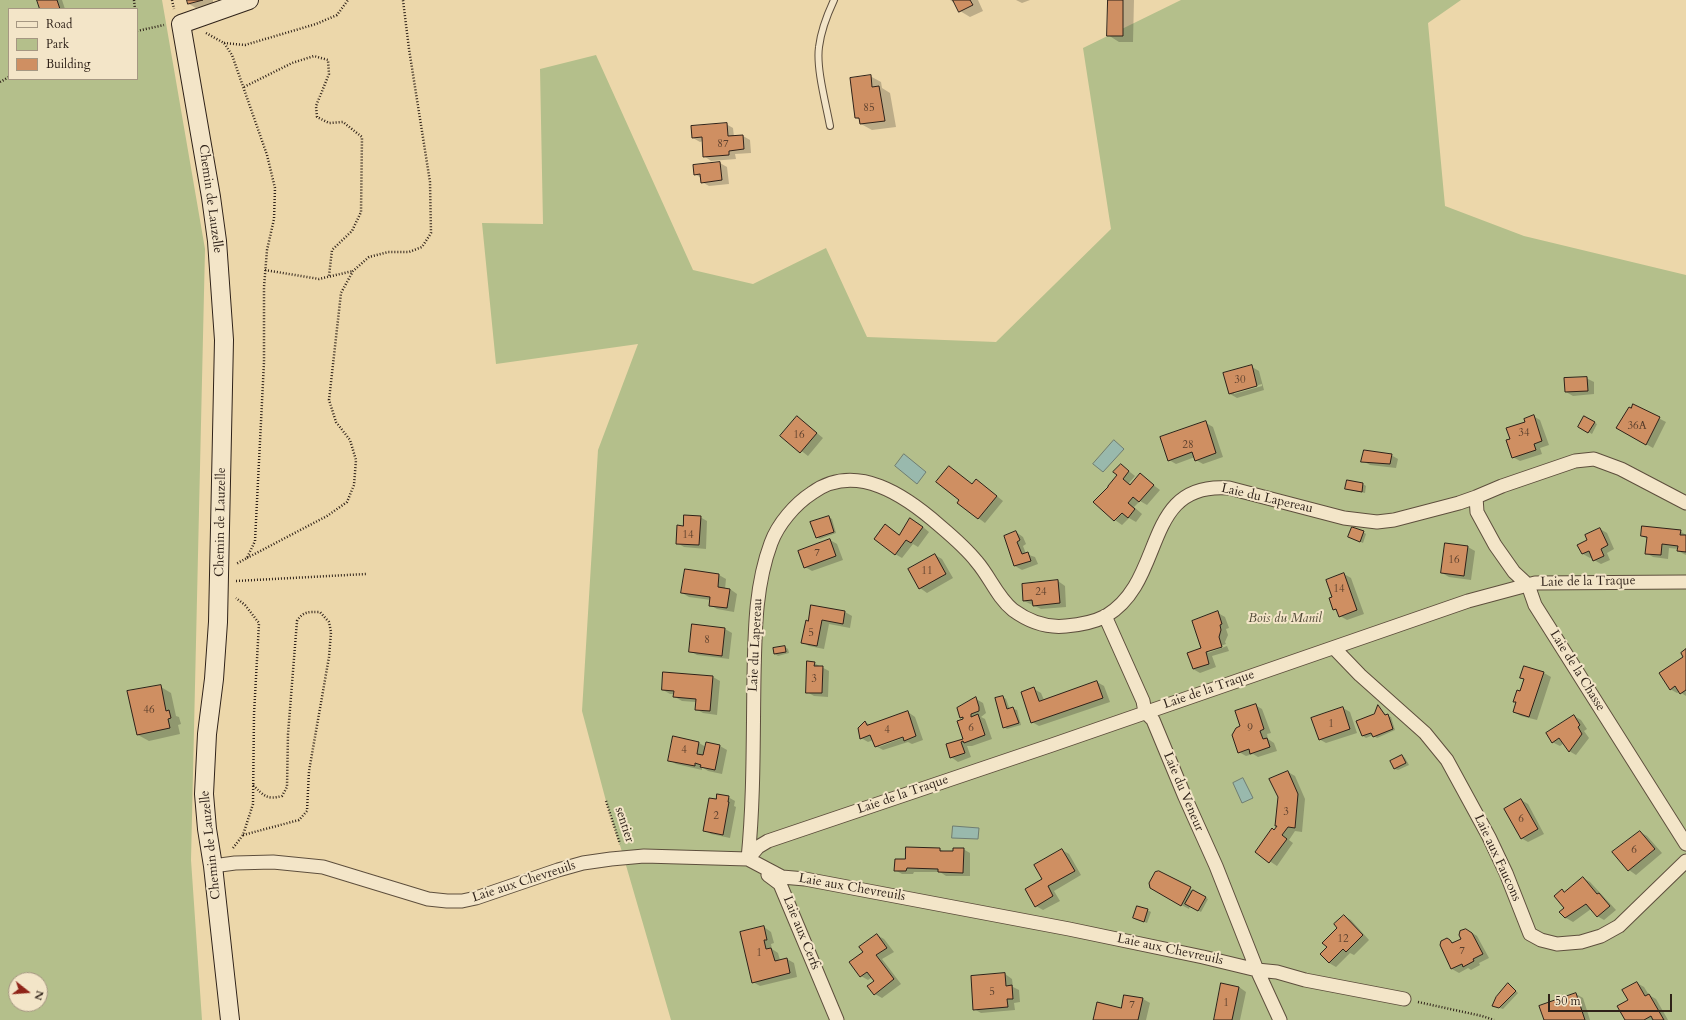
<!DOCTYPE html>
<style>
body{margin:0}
#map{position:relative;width:1686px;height:1020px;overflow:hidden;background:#ecd7aa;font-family:Cardo,serif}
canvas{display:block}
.legend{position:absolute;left:8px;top:8px;width:130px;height:72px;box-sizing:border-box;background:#f3e5c8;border:1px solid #a59782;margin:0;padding:5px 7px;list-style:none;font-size:12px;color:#2f2219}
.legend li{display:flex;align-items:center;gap:8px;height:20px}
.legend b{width:20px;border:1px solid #a59782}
.north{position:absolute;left:8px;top:972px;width:40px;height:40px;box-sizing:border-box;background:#f3e5c8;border:1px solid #a59782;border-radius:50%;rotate:107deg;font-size:11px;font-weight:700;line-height:16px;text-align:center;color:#2f2219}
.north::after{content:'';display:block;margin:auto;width:14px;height:18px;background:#8f2418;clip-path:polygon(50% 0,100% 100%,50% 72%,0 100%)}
.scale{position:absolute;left:1548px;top:994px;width:124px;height:18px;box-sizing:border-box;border:2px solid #2f2219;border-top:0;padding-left:5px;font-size:12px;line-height:14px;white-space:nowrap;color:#2f2219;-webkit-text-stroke:3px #f3e5c8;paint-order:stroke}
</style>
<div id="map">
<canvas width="1686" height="1020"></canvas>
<ul class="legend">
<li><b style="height:5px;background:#f3e5c8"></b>Road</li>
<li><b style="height:11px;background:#b4bf8b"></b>Park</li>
<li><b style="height:11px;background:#cf8f62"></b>Building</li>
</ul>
<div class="north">N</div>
<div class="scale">50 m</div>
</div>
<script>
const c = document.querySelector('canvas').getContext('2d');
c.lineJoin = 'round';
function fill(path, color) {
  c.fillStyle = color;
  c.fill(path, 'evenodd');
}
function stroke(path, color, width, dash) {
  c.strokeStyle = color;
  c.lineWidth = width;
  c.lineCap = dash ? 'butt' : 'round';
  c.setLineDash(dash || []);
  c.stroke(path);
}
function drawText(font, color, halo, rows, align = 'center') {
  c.font = font + ' Cardo,serif';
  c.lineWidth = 4;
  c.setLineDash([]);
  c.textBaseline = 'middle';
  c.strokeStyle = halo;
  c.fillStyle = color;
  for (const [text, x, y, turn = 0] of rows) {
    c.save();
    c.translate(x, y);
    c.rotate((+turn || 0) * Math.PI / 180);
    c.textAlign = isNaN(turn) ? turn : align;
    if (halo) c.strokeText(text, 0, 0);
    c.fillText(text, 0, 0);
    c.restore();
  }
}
const green = new Path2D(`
 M0,0H162L205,249L191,860L202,1020H0ZM9,9H137V79H9ZM16,980H40V1004H16Z
 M1181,0H1461L1428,23L1445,206L1524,236L1686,275V1020H671L623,855L606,801L582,711L598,450L638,344L496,364L482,223L543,224L540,69L596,55L693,270L753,284L826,248L867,337L996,342L1111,229L1083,48Z`);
const water = new Path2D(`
 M1114,440L1124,449L1103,472L1093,464Z
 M904,454L926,472L917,484L895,466Z
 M1243,778L1253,798L1242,803L1233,783Z
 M953,826L979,828L978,839L952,838Z`);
const shadow = new Path2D(`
 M38,0H62L65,9H41Z
 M188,0H213V3L196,8L189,4Z
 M950,0H978L983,11L970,17L960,11L956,4Z
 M1016,0H1030L1022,3Z
 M1104,0H1134L1133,42H1119L1108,35L1109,0Z
 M870,76L881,82L882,88L890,93L896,127L872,130L861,124V120L856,118Z
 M726,124L733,128L734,137L743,136L750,140L751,153L735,154L736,159L711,161L704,156L703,141L700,142L693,138Z
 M720,163L727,167L729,184L709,186L702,182L701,178L695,174Z
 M1252,367L1259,371L1264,390L1237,398L1230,394ZM1262,384V386L1234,394V392Z
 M1586,378L1594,382V394L1573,396L1566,392Z
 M1633,405L1666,422L1653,448L1618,428Z
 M1533,416L1540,420L1549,445L1540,448L1542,454L1520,461L1513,457L1511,439Z
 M797,417L823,438L808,456L782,436Z
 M1585,417L1597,424L1592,434L1579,426Z
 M1206,423L1213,427L1223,457L1203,464L1196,460L1195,457L1176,464L1169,460Z
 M1391,455L1398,459L1396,468L1370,465L1363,461Z
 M1121,465L1135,476L1129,483L1131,485L1140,475L1160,490L1147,505L1140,501L1134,507L1142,514L1136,522L1129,518L1122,525L1115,520L1095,502L1110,487L1118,475Z
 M949,467L973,485L976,481L983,485L1003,501L985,523L958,503L960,500Z
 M1363,484L1366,486L1365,493L1346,489Z
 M700,517L707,521L706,549L684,547L677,543L684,527Z
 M829,517L832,519L836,533L820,539L816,537Z
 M918,523L929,532L918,547L913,544L902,558L895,554L892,530L899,535Z
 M1600,529L1607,533L1614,549L1607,553L1610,560L1601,564L1594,560L1592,557L1590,558L1583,554L1579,545L1589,541Z
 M1680,531L1686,535V555L1678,551L1679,549L1669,548L1668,559L1653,557L1646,553L1648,539L1642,536Z
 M1016,532L1023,537L1026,544L1023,546L1026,554L1035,557L1038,564L1022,570L1015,566Z
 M1363,532L1366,534L1363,543L1352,538Z
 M830,540L837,544L843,560L812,571L805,567Z
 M1468,547L1475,551L1471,580L1449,577L1442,573Z
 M935,555L942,559L953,578L927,593L920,588L909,570Z
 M686,570L719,575L726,579L725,589H730L737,594L734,612L717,609L710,605L711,600L689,597L682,593Z
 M1344,574L1351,578L1364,614L1347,620L1340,616L1338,611L1334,609L1333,598Z
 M1058,581L1065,586L1066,607L1041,609L1024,601Z
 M845,612L852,616L850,628L829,624L824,649L809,646L802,642L808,622Z
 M1218,613L1225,617L1229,628L1226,629L1228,635L1225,642L1226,644L1208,651V653L1227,646L1229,651L1212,656L1216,667L1200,673L1193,669Z
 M693,626L725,629L732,633L729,659L697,655L690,651Z
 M785,647L788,649L789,653L778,656L775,654Z
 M1686,651V696L1680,692L1677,693L1670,689Z
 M814,663L829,671L828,697L814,696L807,692Z
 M1525,668L1544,673L1551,677L1537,720L1521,716L1514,712L1516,702L1515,701L1521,692L1525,680L1521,678Z
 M713,677L720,681L717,715L703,713L696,709V702L682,701L675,697V694H670L663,690Z
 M1097,682L1104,686L1110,702L1039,726L1032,722L1034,689L1041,693L1044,700Z
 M161,687L171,693L176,716L179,717L181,724L178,725L180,734L149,741L138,735L128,692Z
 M1003,697L1006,699L1010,710L1013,709L1017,710L1021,725L1007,729L1004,727Z
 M976,699L983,703L986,713L981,717L985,719L992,739L972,746H967L971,757L958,762L951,757L947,744L964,739L965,720L961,717Z
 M1255,705L1262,709L1271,733L1267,734L1268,739L1274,743L1277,751L1258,757L1253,754L1246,756L1239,752L1241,727Z
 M1379,707L1387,716L1391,717L1395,730L1377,738L1373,735L1366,738L1363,736Z
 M1343,708L1350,712L1357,733L1326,743L1319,739Z
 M908,712L915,717L923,740L912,744L908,742L883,750L876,746L873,740L868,742L861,738L865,722L870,725ZM908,734V736L879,747V744Z
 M1574,716L1581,720L1587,729L1584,731L1589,738L1576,755L1569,751L1564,743L1560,746L1552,742Z
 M674,737L699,743L706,747L707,743L720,746L727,750L722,774L708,771L702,767V770L676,764L669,760Z
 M1402,756L1405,758L1409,765L1398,770L1395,769Z
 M1288,772L1295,776L1305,799L1302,832L1295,831L1289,840L1293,843L1277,866L1256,852L1278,827L1276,825Z
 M728,797L735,801L734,806L736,807L730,838L711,834L704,830L716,800Z
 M1521,800L1528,804L1544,834L1528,842L1521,838Z
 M1640,832L1647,836L1662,853L1636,875L1629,870L1614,852Z
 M939,849L945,852H954L963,849L970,853V876H946L940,872H914L913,874H902L895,870L906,860Z
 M1062,850L1069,854L1081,875L1054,891L1060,901L1043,910L1036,906L1044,879Z
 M1159,872L1208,899L1201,912L1190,906L1189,909L1164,896Z
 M1583,878L1590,882L1616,910L1604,920L1597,916L1591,909L1573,922L1566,918L1561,912L1565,908L1562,891L1566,893Z
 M1147,910L1151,912L1147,923L1134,918Z
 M1344,916L1351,920L1369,940L1354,955L1350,953L1336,967L1329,963L1328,947Z
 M764,927L771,932L774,943L771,944L772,949L778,953L780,960L787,959L794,963L797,977L760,986L753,982Z
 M1469,931L1477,936L1489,958L1479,963L1480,965L1471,970L1468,968L1459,973L1452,969L1441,945L1450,941L1454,943L1462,939Z
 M877,935L884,939L894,952L882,959L901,984L882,998L875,994V981L872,977L868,980L861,976L851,962L864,952Z
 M1005,974L1012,979L1013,987L1019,990L1020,1002L1014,1003L1015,1010L981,1013L974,1009Z
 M1637,983L1644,987L1649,995L1656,999L1668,1020H1626L1629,1000Z
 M1511,986L1518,993L1503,1009L1493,1006Z
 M1239,987L1246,992L1240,1020H1215Z
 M1576,994L1583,998L1590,1020H1545Z
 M1143,999L1150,1003L1146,1020H1094Z`);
const building = new Path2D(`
 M37,0H57L60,9H40Z
 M187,0H203L188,4Z
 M953,0H970L973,5L959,12Z
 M1108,0H1123V36H1107Z
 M871,75L872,87L879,86L885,121L860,124L859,118H855L850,78Z
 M727,123L728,136L743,135L744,149L729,151V155L703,157L702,137L692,138L691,126Z
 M720,162L722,180L701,183L700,174L694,175L693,165Z
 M1252,365L1257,386L1229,394L1223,373Z
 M1587,377L1588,391L1565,392L1564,378Z
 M1633,404L1660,417L1646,445L1616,428L1629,407L1631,408Z
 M1534,415L1542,441L1534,444L1536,450L1512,458L1506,440L1510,439L1506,428L1525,422L1524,419Z
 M797,416L817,433L800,453L780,436Z
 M1584,416L1595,422L1588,433L1578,427Z
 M1206,421L1216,453L1195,461L1192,452L1168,461L1160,437Z
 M1364,450L1392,454L1390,464L1361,462Z
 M1121,464L1129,471L1123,479L1130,485L1140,473L1154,485L1139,502L1133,497L1128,503L1135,509L1128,518L1122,513L1114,521L1093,502L1108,487V486L1117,475L1113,472Z
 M949,466L972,484L976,479L997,496L978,519L957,503L959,500L936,482Z
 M1347,480L1363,483L1362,492L1345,489Z
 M684,515L701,516L699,545L676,544L677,525L683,526Z
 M829,516L834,532L816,538L810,522Z
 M910,518L923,527L911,543L906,540L895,555L874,539L885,524L899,535Z
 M1642,526L1681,530L1680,535H1686V552L1677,551L1678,546L1662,544L1661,555L1645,554L1647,537L1641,536Z
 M1352,527L1364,531L1360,542L1348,537Z
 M1600,528L1608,545L1601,549L1604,556L1593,561L1589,551L1582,554L1577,545L1587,540L1585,535Z
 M1016,531L1020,540L1017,542L1022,554L1028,552L1031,561L1014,566L1004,536Z
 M830,539L836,556L804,568L798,551Z
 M1445,543L1468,546L1464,576L1441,573Z
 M935,554L946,574L919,589L908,569Z
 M685,569L719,574L718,587L730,589L727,608L709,606L710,597L681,593Z
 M1344,573L1357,610L1339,617L1336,609L1333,610L1329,598L1332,597L1326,580Z
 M1058,580L1060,603L1033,606L1032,600L1023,601L1022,584Z
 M811,605L845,611L843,624L822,620L817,646L801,643L806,620L808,621Z
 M1218,611L1222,624L1220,625L1221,630L1219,637L1222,647L1206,652L1209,664L1193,669L1187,653L1201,648L1192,621Z
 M692,624L725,628L722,656L689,652Z
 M785,646L786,652L774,654L773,648Z
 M1686,649V690L1680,694L1675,686L1670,690L1659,673L1683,657L1681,653Z
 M807,661L815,662L814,666H823L822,693H806Z
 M1524,666L1544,672L1529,717L1513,712L1516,702H1513L1517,690L1520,691L1524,679L1520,678Z
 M663,672L713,676L710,711L695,710L696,699L673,697L674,691L662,690Z
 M1097,681L1103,698L1031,723L1021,692L1034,687L1039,701Z
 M161,685L166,711L169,710L171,718L168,719L170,728L137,735L127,691Z
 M1003,696L1007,709L1013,707L1019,723L1003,728L995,698Z
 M976,697L979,707V711L971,714V717L978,714L985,735L964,743L963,741L961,742L965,753L950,758L946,744L963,739L957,721L963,719V717L960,718L957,708Z
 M1256,704L1264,729L1260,731L1263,739L1267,738L1270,747L1250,754L1249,749L1238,753L1232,735L1236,728L1240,726L1235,711Z
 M1378,705L1385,715L1388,714L1393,729L1373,737L1371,733L1362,736L1356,721L1374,714Z
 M1343,707L1350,729L1319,740L1311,718Z
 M908,711L916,736L904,741L903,737L875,747L870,735L860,739L858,728L865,721L867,725Z
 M1574,715L1580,725L1578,727L1582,734L1569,752L1559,738L1552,743L1546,733Z
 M673,736L699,742L697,754L703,755L706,742L720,745L715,770L700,767L701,765L695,763V766L668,761Z
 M1402,755L1406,763L1394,769L1390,761Z
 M1288,771L1298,794L1295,828L1288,827L1282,835L1287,839L1269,863L1255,852L1272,828L1274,830L1277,826H1275L1278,797L1269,779Z
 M717,794L729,796L728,802H729L723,835L703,831L709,798L716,799Z
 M1521,799L1538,829L1521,839L1504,809Z
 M1640,831L1655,849L1628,871L1612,852Z
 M906,847L940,848V851H953V848H964L963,873L938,872V869L907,868L906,871H894L895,859H905Z
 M1062,849L1075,871L1048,886L1053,896L1035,907L1025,889L1042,879L1034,865Z
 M1159,871L1191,887L1181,906L1150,888L1149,883L1155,872Z
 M1583,877L1597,894L1599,893L1610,906L1597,917L1586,904L1565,918L1559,912L1564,908L1554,896L1562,889L1564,892Z
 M1193,890L1206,897L1198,911L1185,904Z
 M1137,906L1148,909L1144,922L1133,918Z
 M1344,915L1363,935L1346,952L1343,949L1329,963L1320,954L1327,947L1322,943L1337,928L1334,924Z
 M764,926L767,940H764L766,949L771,948L775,961L787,958L790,973L752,983L740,932Z
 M1466,929L1472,933L1483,954L1473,959L1474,961L1463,967L1462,964L1451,969L1440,945L1441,941L1447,938L1450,940L1452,943L1461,939L1459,935L1460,931Z
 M877,934L887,948L876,955L894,979L874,995L867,986L874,981L867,972L860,977L849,962L863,952L859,947Z
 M1005,973L1006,986L1012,985L1013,999H1007L1008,1007L973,1010L971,976Z
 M1637,982L1645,996L1649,994L1664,1020H1653L1651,1016L1644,1020H1625L1617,1006L1628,1000L1622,990Z
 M1221,983L1239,987L1232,1020H1214Z
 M1508,983L1516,991L1499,1008L1492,1006L1496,997Z
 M1576,993L1585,1020H1544L1539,1006Z
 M1124,995L1143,998L1138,1020H1093L1097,1002L1121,1008Z`);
const path = new Path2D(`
 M134,0L135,9
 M172,0L174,9
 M137,31L164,25
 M206,33L224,43L232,55L267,155L275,188L274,219L267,250L264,287V362L255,541L247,558L236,564
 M224,43L245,45L316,24L337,15L348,0
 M0,82L9,77
 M244,87L292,63L314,56L328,60L329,74L316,106L317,117L329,123L343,122L362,137L361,212L352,231L332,250L329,276
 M265,270L319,279L353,271
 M247,558L327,516L347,502L354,485L356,460L350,440L336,422L329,400L341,293L353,271L369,257L388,252H409L422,247L431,233L430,182L409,49L403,0
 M236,581L366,574
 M606,801L620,844
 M243,835L299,820L307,811L309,771L329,657L331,632L329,622L320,612C309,612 303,611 297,621L288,734L287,787L282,796C267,800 264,796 253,785
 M233,848L243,835L253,804L254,714L259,623L245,605L236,598
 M1418,1002L1482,1016L1494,1020`);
const lane = new Path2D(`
 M830,126C826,104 816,68 819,47C821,30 827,15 834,0`);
const street = new Path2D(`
 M1476,497L1477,512L1495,545L1514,572L1528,585L1535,605L1686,844
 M1105,616L1143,701L1145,712L1153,720L1185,797L1216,866L1257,970L1280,1020
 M1334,648L1360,675L1425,733L1447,760L1489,837L1506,873L1530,934L1541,940L1557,944L1581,942L1601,936L1619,926L1686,861
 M748,859C754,799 753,737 754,677C755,632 755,586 771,543C778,524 795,504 812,493C856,461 906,496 940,526C953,537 966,548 977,562C990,577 997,597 1013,610C1028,621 1047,628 1066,626C1079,625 1094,622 1106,616C1167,580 1141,481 1229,488L1344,518L1377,522L1394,520L1459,503L1476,497L1502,486L1575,461L1594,459L1621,469L1686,503
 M748,859L758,847L768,841L1052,745L1468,601L1535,583L1686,582
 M213,866L235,863L273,862L323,867L428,899L447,901H462L476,898L558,870L583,863L611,859L644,856L748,859L782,877L805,879L1069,929L1203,957L1257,970L1277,972L1305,980L1404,999
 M768,875L780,884L837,1020`);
const secondary = new Path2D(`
 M230,1020L213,866L207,829L204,794L207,734L214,679L218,622L224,340L217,241L211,197L181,24L249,0`);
const numberNames = [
 ["85",869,108],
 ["87",723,144],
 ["30",1240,380],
 ["36A",1637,426],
 ["34",1524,433],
 ["16",799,435],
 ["28",1188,445],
 ["14",688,535],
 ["7",817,553],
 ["16",1454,560],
 ["11",927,571],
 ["14",1339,589],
 ["24",1041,592],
 ["5",811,633],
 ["8",707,640],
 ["3",814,679],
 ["46",149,710],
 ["1",1331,724],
 ["6",971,728],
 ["9",1250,728],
 ["4",887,730],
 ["4",684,750],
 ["3",1286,812],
 ["2",716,816],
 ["6",1521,819],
 ["6",1634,850],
 ["12",1343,939],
 ["7",1462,951],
 ["1",759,953],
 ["5",992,992],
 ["1",1226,1003],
 ["7",1132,1005]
];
const streetNames = [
 ["Chemin de Lauzelle",210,199,82],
 ["Laie du Lapereau",1267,499,13],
 ["Chemin de Lauzelle",221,522,-89],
 ["Laie de la Traque",1588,582,-1],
 ["Laie du Lapereau",756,645,-87],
 ["Laie de la Chasse",1577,671,58],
 ["Laie de la Traque",1209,690,-19],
 ["Laie du Veneur",1183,792,67],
 ["Laie de la Traque",903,795,-19],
 ["sentier",624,825,72],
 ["Chemin de Lauzelle",211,845,-96],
 ["Laie aux Faucons",1497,858,65],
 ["Laie aux Chevreuils",524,882,-18],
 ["Laie aux Chevreuils",852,888,10],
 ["Laie aux Cerfs",801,933,68],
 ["Laie aux Chevreuils",1170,950,12]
];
const parkNames = [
 ["Bois du Manil",1285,619]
];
fill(green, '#b4bf8b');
fill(water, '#99b9ad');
stroke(water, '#6f7d72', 1);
fill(shadow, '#0003');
fill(building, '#cf8f62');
stroke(building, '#2f2219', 1);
stroke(lane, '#5e4f3d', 8);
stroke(street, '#5e4f3d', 15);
stroke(secondary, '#2f2219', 20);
stroke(path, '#2f2219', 2.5, [1, 2]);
stroke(lane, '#f3e5c8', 6);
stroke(street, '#f3e5c8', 13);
stroke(secondary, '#f3e5c8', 18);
drawText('11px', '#573d2b', null, numberNames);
drawText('13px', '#2f2219', '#f3e5c8', streetNames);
drawText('italic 13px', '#504936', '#f3e5c8', parkNames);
</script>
